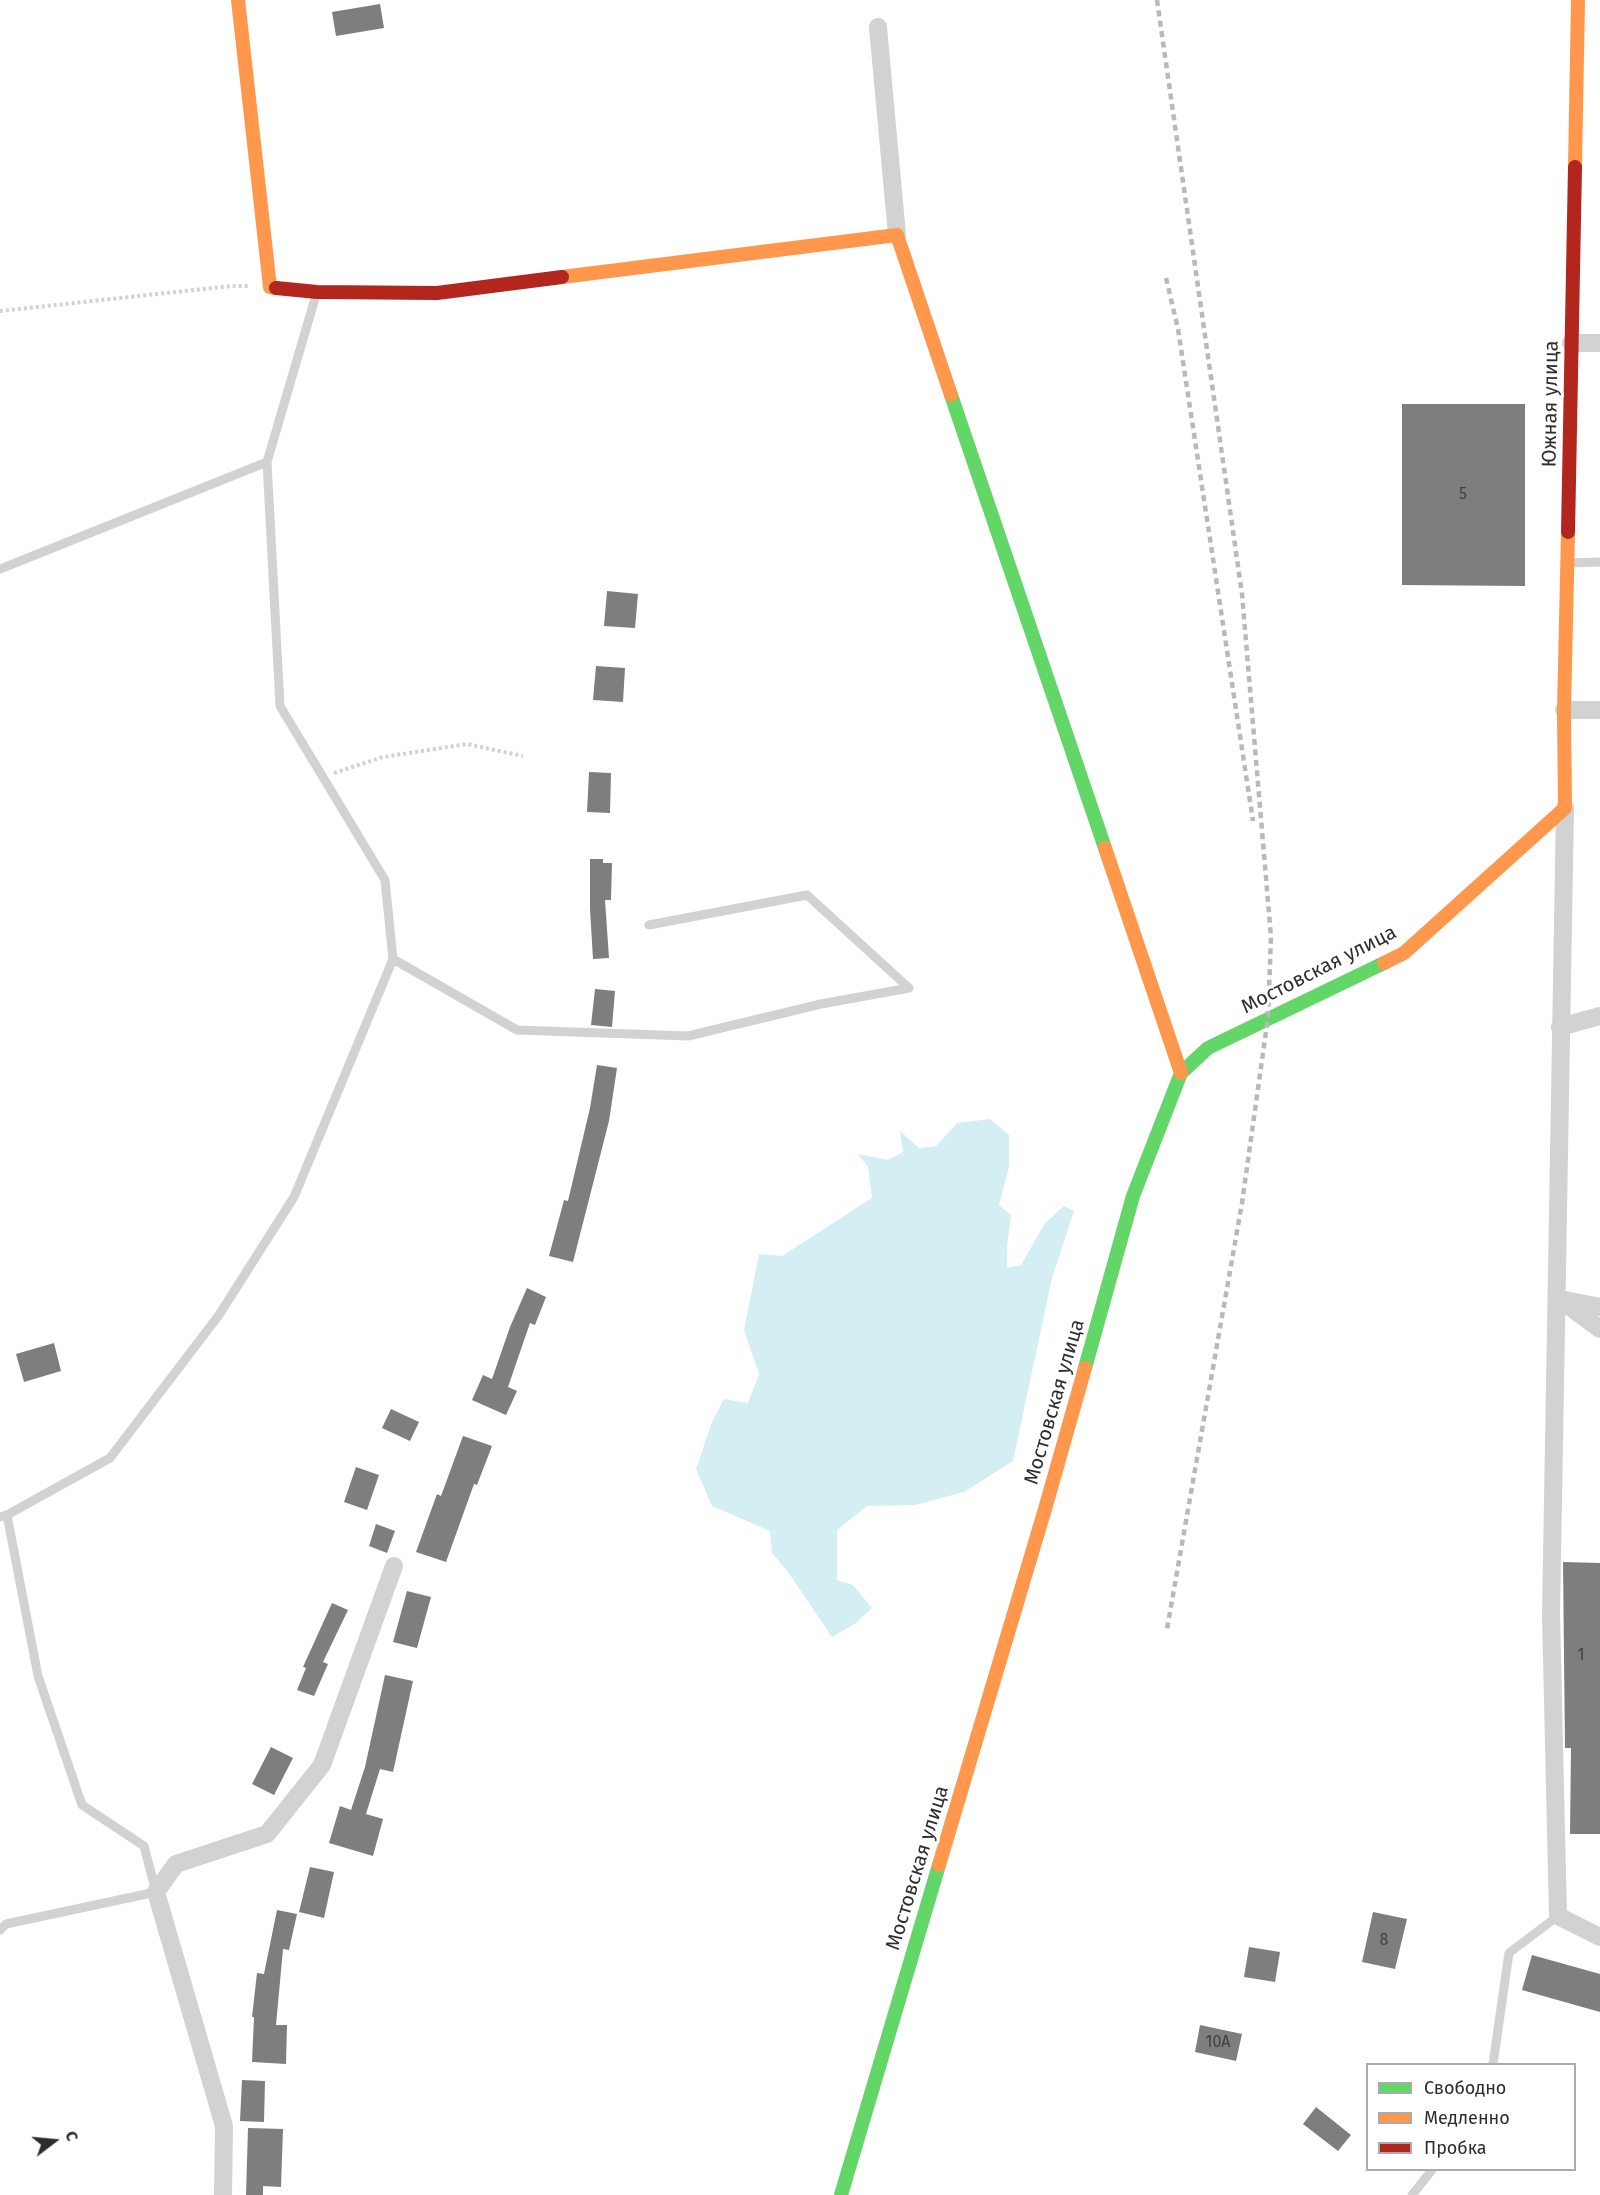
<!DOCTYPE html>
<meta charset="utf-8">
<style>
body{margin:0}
#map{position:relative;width:1600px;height:2195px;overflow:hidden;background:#fff;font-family:"Fira Sans",sans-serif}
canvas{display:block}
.legend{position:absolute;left:1366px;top:2063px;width:210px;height:108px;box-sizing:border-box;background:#fff;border:2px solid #ababab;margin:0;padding:8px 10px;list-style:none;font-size:18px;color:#2d2d2d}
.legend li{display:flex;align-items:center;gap:12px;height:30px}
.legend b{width:30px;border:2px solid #ababab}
.north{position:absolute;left:24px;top:2111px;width:60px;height:60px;-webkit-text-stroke:4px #fff;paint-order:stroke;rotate:74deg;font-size:16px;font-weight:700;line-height:24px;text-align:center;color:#2d2d2d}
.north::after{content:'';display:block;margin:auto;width:21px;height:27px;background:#2d2d2d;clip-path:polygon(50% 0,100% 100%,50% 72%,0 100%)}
</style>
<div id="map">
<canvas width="1600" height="2195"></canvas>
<ul class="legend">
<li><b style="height:8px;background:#63d668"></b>Свободно</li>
<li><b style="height:8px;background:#ff974d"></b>Медленно</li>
<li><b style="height:8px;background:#b3261e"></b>Пробка</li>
</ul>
<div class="north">С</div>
</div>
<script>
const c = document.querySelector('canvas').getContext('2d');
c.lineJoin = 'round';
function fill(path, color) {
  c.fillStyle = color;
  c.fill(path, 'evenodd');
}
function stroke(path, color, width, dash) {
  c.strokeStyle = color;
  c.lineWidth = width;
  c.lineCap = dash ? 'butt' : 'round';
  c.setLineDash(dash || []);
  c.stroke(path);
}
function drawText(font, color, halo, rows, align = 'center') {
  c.font = font + ' "Fira Sans",sans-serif';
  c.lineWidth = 6;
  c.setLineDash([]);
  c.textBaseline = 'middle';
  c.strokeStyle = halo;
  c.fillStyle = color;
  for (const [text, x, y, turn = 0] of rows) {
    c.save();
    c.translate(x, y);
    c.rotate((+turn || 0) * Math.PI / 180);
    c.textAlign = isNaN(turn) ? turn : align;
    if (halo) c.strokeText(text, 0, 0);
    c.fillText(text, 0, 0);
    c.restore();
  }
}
const water = new Path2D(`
 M990,1119L1009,1135V1167L999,1205L1011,1215L1007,1246V1268L1021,1265L1045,1223L1064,1206L1074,1211L1052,1278L1013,1461L964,1492L915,1505L867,1506L837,1530V1580L853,1585L872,1608L856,1623L832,1637L788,1572L772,1553L770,1531L712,1506L696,1469L712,1422L724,1399L748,1403L759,1374L744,1330L759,1254L782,1256L872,1198L868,1167L858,1154L888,1160L903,1152L900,1131L919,1148L936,1146L957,1123Z`);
const building = new Path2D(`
 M380,4L384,28L336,36L332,12Z
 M1402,404H1525V586L1402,585Z
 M607,591L638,594L635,628L604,626Z
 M596,666L625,668L623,702L593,700Z
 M589,772L611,773L610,813L587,812Z
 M590,859H603V863H612L611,900H605L609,958L593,959L590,909Z
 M595,989L615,991L612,1027L591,1025Z
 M597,1065L617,1068L609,1121L573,1262L549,1256L564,1200L568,1201L590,1108Z
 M527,1288L546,1297L535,1325L530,1323L508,1387L517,1391L506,1415L472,1400L483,1375L492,1379L510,1327Z
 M54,1343L61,1371L24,1382L16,1354Z
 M391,1409L419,1422L410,1441L382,1428Z
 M463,1436L492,1446L477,1485L474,1484L446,1562L416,1552L437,1494L441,1496Z
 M356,1467L379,1475L367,1510L344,1502Z
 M376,1524L395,1531L387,1553L369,1546Z
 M1563,1562L1600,1563V1834H1570L1571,1748H1565Z
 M407,1591L431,1597L417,1648L393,1642Z
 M332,1603L348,1610L323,1662L328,1664L314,1696L297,1690L306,1668L303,1667Z
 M385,1675L413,1681L393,1772L380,1769L366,1814L383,1819L373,1856L329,1843L340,1806L351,1810L365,1767Z
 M271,1747L293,1758L274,1795L252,1784Z
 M310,1867L334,1872L324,1918L299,1912Z
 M277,1910L297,1914L289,1950L283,1949L276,2025H287L286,2064L252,2062L254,2017H252L257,1973L264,1974Z
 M1373,1912L1407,1919L1395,1969L1362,1962Z
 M1249,1947L1280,1952L1275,1982L1244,1977Z
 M1532,1955L1600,1974V2012L1522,1990Z
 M1200,2025L1242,2034L1236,2061L1195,2052Z
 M242,2080L265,2081L264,2122L240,2121Z
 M1316,2107L1351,2135L1338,2151L1303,2124Z
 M248,2128L283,2129L281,2187L263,2186V2195H246Z`);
const path = new Path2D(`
 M0,311L231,286H249
 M334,773L383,757L467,744L523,756`);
const lane = new Path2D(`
 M1569,563L1600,562
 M0,569L267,462L316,295
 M649,925L807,895L909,988
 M393,959L517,1030L688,1036L821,1004L909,988
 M0,1517L7,1515L110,1458L219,1315L294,1197L393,959L385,880L280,706L267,462
 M0,1930L6,1924L156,1892L144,1846L82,1805L38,1676L7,1515
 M1493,2064L1509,1953L1558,1916
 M1412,2195L1432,2170`);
const street = new Path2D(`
 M878,27L897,235
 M1571,343H1600
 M1564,710H1600
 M1565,808L1551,1615L1558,1916L1600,1937
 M1560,1027L1600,1016
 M1558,1298L1600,1329
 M1565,1300L1600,1307
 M223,2195L224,2126L156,1892L176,1864L267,1834L322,1765L394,1566`);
const fast = new Path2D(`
 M951,395L1105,848
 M1085,1368L1133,1196L1181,1073L1208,1048L1384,963
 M841,2195L939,1865`);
const slow = new Path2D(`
 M238,0L270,287L276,288
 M1575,167L1578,0
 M562,277L897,235L951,395
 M1105,848L1181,1073
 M1384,963L1404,953L1565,808L1564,710L1568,532
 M939,1865L1045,1509L1085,1368`);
const jam = new Path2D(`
 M276,288L317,292L437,293L562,277
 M1568,532L1575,167`);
const rail = new Path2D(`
 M1157,0L1242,594L1271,937L1268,1017L1242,1203L1167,1629
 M1166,278L1178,329L1253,821`);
const numberNames = [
 ["5",1463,495],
 ["1",1581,1656],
 ["8",1384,1941],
 ["10А",1218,2043]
];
const streetNames = [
 ["Южная улица",1551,404,-89],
 ["Мостовская улица",1319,970,-27],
 ["Мостовская улица",1055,1402,-74],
 ["Мостовская улица",918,1868,-73]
];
fill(water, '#d4eff3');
fill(building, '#7e7e7e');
stroke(path, '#d2d2d2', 4, [3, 3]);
stroke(lane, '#d2d2d2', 9);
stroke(street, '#d2d2d2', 18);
stroke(fast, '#63d668', 14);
stroke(slow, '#ff974d', 14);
stroke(jam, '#b3261e', 14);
stroke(rail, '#b9b9b9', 4.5, [6, 4.5]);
drawText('16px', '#414141', null, numberNames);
drawText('20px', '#2d2d2d', '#fff', streetNames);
</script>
